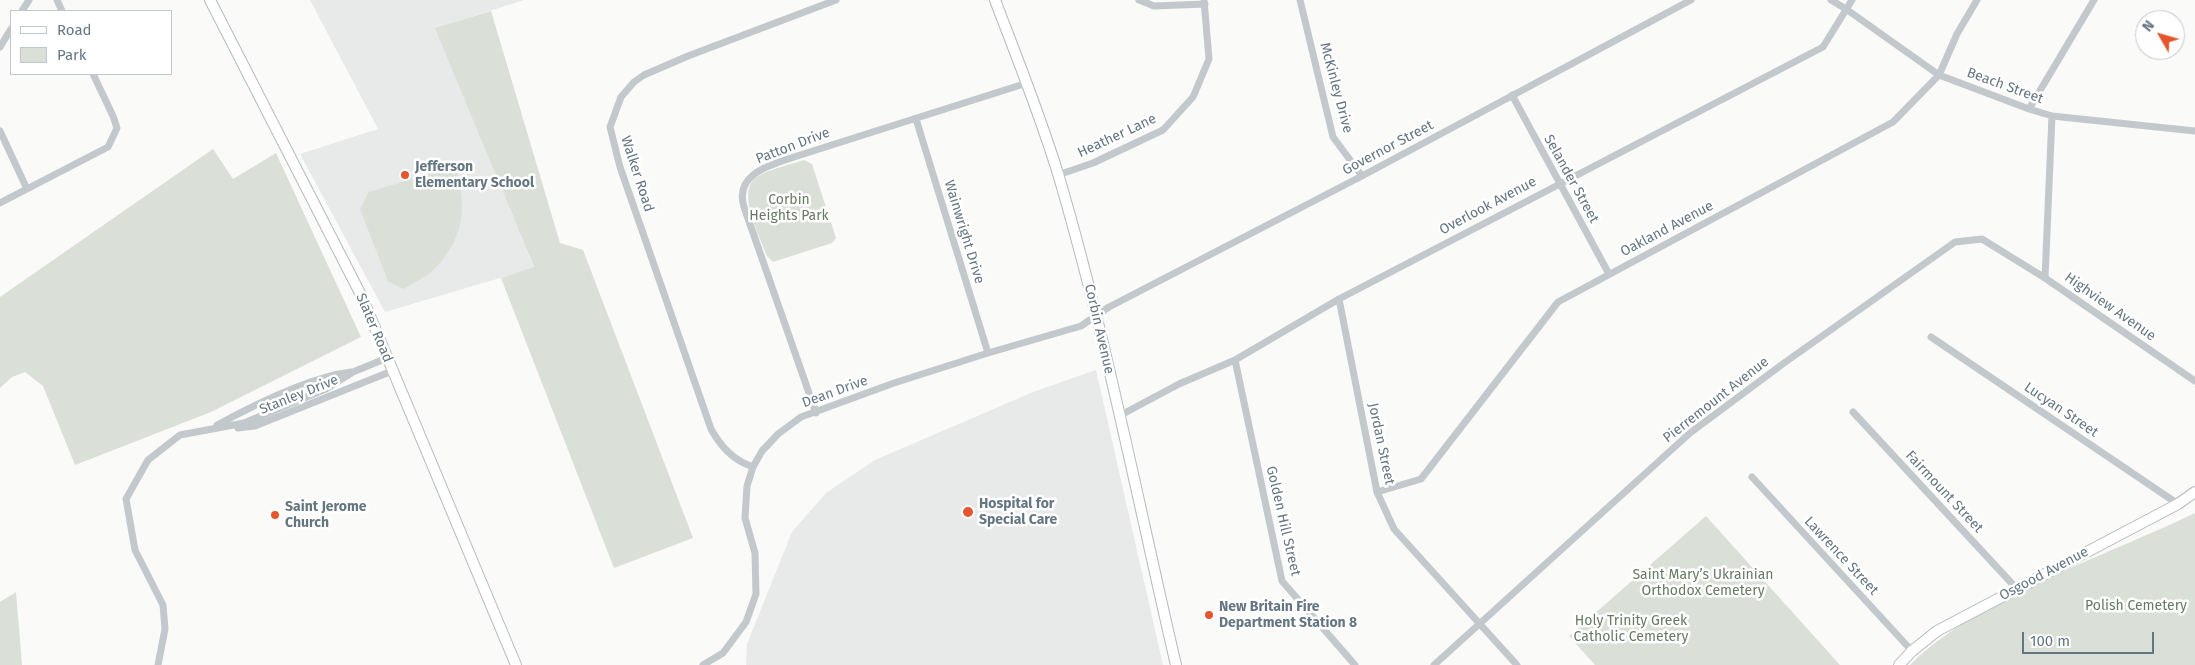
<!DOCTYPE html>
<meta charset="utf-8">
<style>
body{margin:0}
#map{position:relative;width:2195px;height:665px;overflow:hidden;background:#fafaf8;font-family:"Fira Sans",sans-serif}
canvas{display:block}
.legend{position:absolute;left:10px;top:10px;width:162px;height:65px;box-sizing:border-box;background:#fff;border:1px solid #c1c8cd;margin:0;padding:6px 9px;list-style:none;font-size:15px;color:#657683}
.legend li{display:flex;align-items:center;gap:10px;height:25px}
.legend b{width:25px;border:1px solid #c1c8cd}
.north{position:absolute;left:2135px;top:10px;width:50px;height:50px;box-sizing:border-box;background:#fff;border:1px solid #c1c8cd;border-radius:50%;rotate:308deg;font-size:14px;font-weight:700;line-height:20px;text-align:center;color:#657683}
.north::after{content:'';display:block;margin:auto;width:18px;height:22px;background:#e4572e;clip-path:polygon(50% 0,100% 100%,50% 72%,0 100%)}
.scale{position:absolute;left:2022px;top:632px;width:132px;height:22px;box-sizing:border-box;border:2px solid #657683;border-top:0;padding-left:6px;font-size:15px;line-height:18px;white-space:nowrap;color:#657683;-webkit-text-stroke:4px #fff;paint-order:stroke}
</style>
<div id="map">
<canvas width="2195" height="665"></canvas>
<ul class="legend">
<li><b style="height:6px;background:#fff"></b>Road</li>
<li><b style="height:14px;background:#dadfd7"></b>Park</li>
</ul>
<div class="north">N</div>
<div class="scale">100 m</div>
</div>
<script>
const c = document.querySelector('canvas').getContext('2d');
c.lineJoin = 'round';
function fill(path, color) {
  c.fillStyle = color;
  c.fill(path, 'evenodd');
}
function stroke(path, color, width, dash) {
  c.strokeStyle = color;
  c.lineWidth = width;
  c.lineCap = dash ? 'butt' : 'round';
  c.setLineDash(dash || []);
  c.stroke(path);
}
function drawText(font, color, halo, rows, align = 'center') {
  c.font = font + ' "Fira Sans",sans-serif';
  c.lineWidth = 5;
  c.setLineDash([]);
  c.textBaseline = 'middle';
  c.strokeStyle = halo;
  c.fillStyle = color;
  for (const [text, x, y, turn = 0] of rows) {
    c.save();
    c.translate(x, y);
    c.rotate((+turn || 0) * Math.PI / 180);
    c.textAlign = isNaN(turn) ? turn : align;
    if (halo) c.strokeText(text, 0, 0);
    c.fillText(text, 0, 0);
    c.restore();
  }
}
const built = new Path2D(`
 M310,0H524L436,28L534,268L385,312L300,154L378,129Z
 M1096,370L1163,665H746L747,644L792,532L826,493L875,460L1033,392Z`);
const green = new Path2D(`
 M491,11L560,243L583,250L693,538L614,568L501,278L534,267L435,28Z
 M213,149L233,179L276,153L361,337L211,412L75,465L43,386L25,372L12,377L0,388V297Z
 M804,160L812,164L836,238L832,243L773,262L767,256C760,236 733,188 760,175C773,168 790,165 804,160Z
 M455,166C468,206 464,240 433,270C425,278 413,283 403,289L388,281L360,209L369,192Z
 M2195,513V665H1910C1981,595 2105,557 2195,513Z
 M1706,516L1840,665H1595L1569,636Z
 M16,592L22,665H0V602Z`);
const street = new Path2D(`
 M57,0L62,11
 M1139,0L1154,6L1205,4
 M1300,0L1333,137L1362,176
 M1831,0L1846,9L1939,75L2029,109L2052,116L2195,131
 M22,11L29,0
 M0,47L11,29
 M1512,95L1609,274
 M2029,109L2094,0
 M916,119L988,353
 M0,131L27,189
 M1058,175L1093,163L1163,130L1193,97L1209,59L1204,0
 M0,203L108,147L117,128L113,116L93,74
 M2045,278L2052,116
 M1339,299L1377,492L1394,529L1517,665
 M1931,337L2178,504
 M1235,360L1282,581L1355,665
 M1853,412L2017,589
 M816,413L744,207C734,174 770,165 794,157L1027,83
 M1119,416L1179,384L1235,360L1339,299L1823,47L1852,0
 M217,425C254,405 309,377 351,372
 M238,428L255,426L392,371
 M753,467C733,460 721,447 711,429L620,167L610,127L621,97L634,82L644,75L688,56L836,0
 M1752,477L1912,651
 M1377,492L1421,479L1558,302L1893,122L1939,75L1957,34L1977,0
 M158,665L165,629L163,605L135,550L126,499L148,460L180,435L244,423L326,389L353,372L387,358
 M703,665L723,653L746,622L756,594L755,553L745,518L747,486L753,467L762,451L778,434L801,417L894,383L988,353L1081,326L1109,307L1362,176L1691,0
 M1434,665L1690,433L1784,363L1955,242L1982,239L2045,278L2195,381`);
const secondary = new Path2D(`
 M210,0L362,297L516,665
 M995,0C1017,58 1041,117 1059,177C1106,337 1138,502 1176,665
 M1899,665L1912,651L1937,631L2178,504L2195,492`);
const markers = [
 [405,175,5,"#e4572e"],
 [968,512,6,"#e4572e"],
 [275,515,5,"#e4572e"],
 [1209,615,5,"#e4572e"]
];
const streetNames = [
 ["Beach Street",2005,86,20],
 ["McKinley Drive",1336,88,75],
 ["Heather Lane",1117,136,-25],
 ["Patton Drive",793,146,-21],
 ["Governor Street",1388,148,-28],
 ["Walker Road",637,174,72],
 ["Selander Street",1571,179,61],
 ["Overlook Avenue",1488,206,-28],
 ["Oakland Avenue",1667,229,-28],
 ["Wainwright Drive",964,232,73],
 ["Highview Avenue",2110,307,35],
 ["Slater Road",374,328,67],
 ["Corbin Avenue",1099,329,77],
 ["Dean Drive",835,392,-20],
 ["Stanley Drive",299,395,-22],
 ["Pierremount Avenue",1716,400,-38],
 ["Lucyan Street",2061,410,34],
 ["Jordan Street",1381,444,78],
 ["Fairmount Street",1944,492,47],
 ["Golden Hill Street",1283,521,77],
 ["Lawrence Street",1841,556,47],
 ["Osgood Avenue",2044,574,-28]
];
const poiNames = [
 ["Jefferson",415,167],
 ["Elementary School",415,183],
 ["Hospital for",979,504],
 ["Special Care",979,520],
 ["Saint Jerome",285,507],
 ["Church",285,523],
 ["New Britain Fire",1219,607],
 ["Department Station 8",1219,623]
];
const parkNames = [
 ["Corbin",789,200],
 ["Heights Park",789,216],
 ["Saint Mary’s Ukrainian",1703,575],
 ["Orthodox Cemetery",1703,591],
 ["Polish Cemetery",2136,606],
 ["Holy Trinity Greek",1631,621],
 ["Catholic Cemetery",1631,637]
];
fill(built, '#e8e9e9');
fill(green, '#dadfd7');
stroke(secondary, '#b3babf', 12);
stroke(street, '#c3c8cc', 7);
stroke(secondary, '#fff', 10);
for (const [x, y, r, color] of markers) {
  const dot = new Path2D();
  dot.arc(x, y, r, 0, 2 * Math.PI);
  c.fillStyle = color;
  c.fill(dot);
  stroke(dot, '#fff', 2);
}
drawText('14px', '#657683', '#fff', streetNames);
drawText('bold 14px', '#657683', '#fff', poiNames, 'left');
drawText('14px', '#687a64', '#fff', parkNames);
</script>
